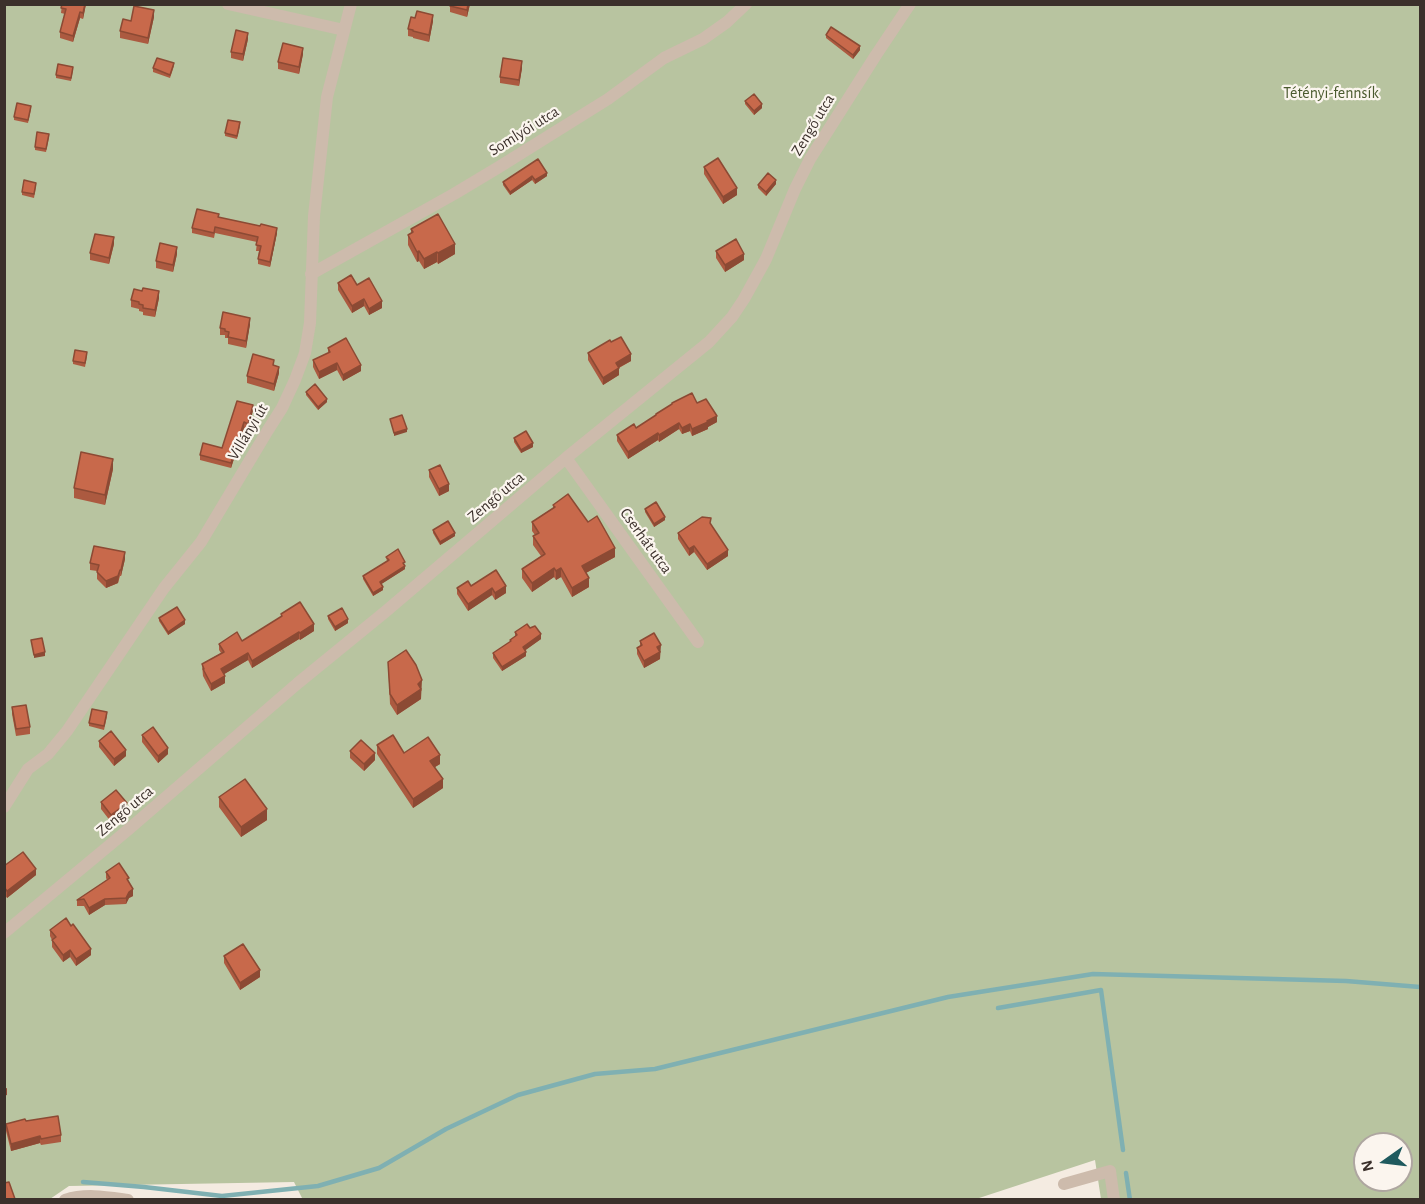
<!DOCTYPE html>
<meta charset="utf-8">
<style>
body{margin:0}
#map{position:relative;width:1425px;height:1204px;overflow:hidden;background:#f4ebe1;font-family:"Alegreya Sans",sans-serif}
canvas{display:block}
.frame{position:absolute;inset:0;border:6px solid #3b302b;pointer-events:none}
.north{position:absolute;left:1353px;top:1132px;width:60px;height:60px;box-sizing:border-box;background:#fbf5ee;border:2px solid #aea6a0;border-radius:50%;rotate:256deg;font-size:16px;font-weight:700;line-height:24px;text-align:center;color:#3b302b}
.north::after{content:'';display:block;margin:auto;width:21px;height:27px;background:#1f5a5e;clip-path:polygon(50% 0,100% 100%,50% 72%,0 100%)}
</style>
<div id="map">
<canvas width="1425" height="1204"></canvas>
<div class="frame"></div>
<div class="north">N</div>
</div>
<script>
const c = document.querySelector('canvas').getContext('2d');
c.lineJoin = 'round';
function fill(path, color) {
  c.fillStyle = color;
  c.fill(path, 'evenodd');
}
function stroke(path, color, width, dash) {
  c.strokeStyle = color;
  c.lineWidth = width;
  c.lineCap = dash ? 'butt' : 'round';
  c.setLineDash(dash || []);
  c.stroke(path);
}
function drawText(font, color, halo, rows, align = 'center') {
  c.font = font + ' "Alegreya Sans",sans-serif';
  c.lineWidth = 4.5;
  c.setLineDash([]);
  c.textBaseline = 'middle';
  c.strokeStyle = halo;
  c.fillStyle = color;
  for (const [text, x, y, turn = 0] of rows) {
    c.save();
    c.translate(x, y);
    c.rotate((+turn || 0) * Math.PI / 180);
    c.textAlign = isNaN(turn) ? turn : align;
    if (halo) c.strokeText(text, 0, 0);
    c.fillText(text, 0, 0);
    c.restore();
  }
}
const green = new Path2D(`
 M5,5H1420V1199H1101L1095,1160L973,1200H303L294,1182L69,1186L50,1199L5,1200ZM1365,1144H1401V1180H1365Z`);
const stream = new Path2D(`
 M998,1008L1101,990L1123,1150
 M1126,1173L1130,1200
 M83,1182L144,1187L222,1196L318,1186L379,1168L446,1129L518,1095L595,1074L655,1069L948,997L1093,974L1346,981L1420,987`);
const street = new Path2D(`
 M228,4L344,30
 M311,274L454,194L499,167L608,99L664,58L703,39L727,22L746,4
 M566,458L698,642
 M4,807L28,769L48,754L67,731L164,588L201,542L268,430L282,408L295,380L305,353L310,323L314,216L327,97L351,4
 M4,933L129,829L298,683L385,612L566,458L709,342L732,317L744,299L766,259L795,189L810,159L876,55L910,4
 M1064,1184L1110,1171L1114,1200
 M65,1200C86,1193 107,1197 128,1200`);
const wall = new Path2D(`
 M62,4H86L83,19L80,18L73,42L60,38V32L65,14L61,13Z
 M450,4H470L467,17L450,12Z
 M154,17L148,44L120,38V31L131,21Z
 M433,21L429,42L413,38V37L408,36V29Z
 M826,35L860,50L853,59L826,38Z
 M248,39L243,61L231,58V52Z
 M303,54L299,74L278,69V62Z
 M174,66L170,78L153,72V68Z
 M522,68L519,86L500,83V77Z
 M73,70L71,81L56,78V75Z
 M745,101L762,108L754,115L745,104Z
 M31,109L28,123L14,120V117Z
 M240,126L237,139L225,136V133Z
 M49,137L46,152L35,150V147Z
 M538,159L547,176L535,184L532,180L510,195L503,185V182Z
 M704,167L737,195L723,204L704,174Z
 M776,184L766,196L758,188V185Z
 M36,186L34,198L22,195V192Z
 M219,217L277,233L270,267L258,264V259L259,251H256L257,242L215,233L214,238L192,233V228Z
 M411,229L455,254L438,264L437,262L424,269L419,261L417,262L408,245V235L411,233Z
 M114,244L109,264L90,260V253Z
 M716,251L744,260L725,272L716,258Z
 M177,254L173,272L156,268V261Z
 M338,283L357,285L382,308L369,315L364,306L352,313L338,290Z
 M159,298L155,317L143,315V312L139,311V309L131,307V300Z
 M250,324L246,348L228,344V338H225V335H220V328Z
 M611,342L631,361L619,368V375L603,385L588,360V353Z
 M328,348L361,371L343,381L337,370L319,379L313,367V360L328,353Z
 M87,356L85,367L73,364V361Z
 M274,365L279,373L274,391L247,383V376Z
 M306,392L327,402L318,410L306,395Z
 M697,403L717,422L708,427V429L692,436L690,431L682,434L679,429L659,442L658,440L628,459L617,441V435L636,428L656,416V414Z
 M253,410L248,430L244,428L231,468L200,460V455L222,448Z
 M514,438L533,447L521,453L514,442Z
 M113,469L105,505L74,498V488Z
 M429,470L449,491L439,496L429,477Z
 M553,505L588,522L615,557L586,573L589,587L572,597L561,577L556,580L554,577L532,592L522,578V569L541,556L533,545V536L535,535L532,531V522L553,508Z
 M645,509L665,520L654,527L645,512Z
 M711,525L728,556L707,570L694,552L689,556L678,539V533Z
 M433,530L455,536L440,545L433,533Z
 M386,557L405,565V569L381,584L383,590L373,596L363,579V576L387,561Z
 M125,559L121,576H120L118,583L106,588L97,579V571L90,570V563Z
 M496,570L506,593L495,600L492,595L468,611L457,594V588L471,586Z
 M281,614L314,631L300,640L299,639L252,668L248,660L224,674L225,683L211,691L203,676L202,664L221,653L219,650V644L242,641L281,617Z
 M328,616L348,623L335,631L328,619Z
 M159,618L185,624L168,635L159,621Z
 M530,628L541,639L525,650L526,656L502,671L493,658V653L510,642V640L515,636V632Z
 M640,641L661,652H660V659L644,668L637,654V648L640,646Z
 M388,662L422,690L421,691V699L397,715L390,704Z
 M12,707L30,727V734L16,736L12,714Z
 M107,716L104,730L89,726V723Z
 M142,735L168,754L158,763L142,742Z
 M99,741L126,756L114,766L99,747Z
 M377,745L440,764L435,767L443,788L413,808L377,754Z
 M350,751L375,760L364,771L350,758Z
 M219,797L267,820L241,837L219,807Z
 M101,802L127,810L111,822L101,809Z
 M4,866L36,875L7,898L4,894Z
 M106,872L129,882L133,896L129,898L126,904L105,905L89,915L84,906H77V900L107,880L106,878Z
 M50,930L91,955L76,966L70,957L63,962L52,947V940L50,936Z
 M224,956L260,977L240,990L224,963Z
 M26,1121L61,1135V1142L41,1145L40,1143L11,1151L6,1131V1124Z`);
const shadedWall = new Path2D(`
 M85,4H86L83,19V13Z
 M468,4H470L467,17V10Z
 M154,10V17L148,44V38Z
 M80,12V18L73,42V36Z
 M433,15V21L429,42V35Z
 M248,33V39L243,61V54Z
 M860,46V50L853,59V55Z
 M303,48V54L299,74V67Z
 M522,61V68L519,86V80Z
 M762,104V108L754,115V111Z
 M547,173V176L535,184V180Z
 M532,176V180L510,195V192Z
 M776,180V184L766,196V192Z
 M737,188V195L723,204V197Z
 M277,228V233L270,267V262Z
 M114,237V244L109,264V258Z
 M455,244V254L438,264V253Z
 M177,247V254L173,272V265Z
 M419,251V261L417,262V252Z
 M437,252V262L424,269V259Z
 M744,254V260L725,272V265Z
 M159,291V298L155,317V310Z
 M364,299V306L352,313V306Z
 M382,301V308L369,315V309Z
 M250,318V324L246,348V341Z
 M631,354V361L616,369V363Z
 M337,363V370L319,379V372Z
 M361,365V371L343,381V375Z
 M279,367V373L274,391V384Z
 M619,368V375L603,385V378Z
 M327,399V402L318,410V407Z
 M253,405V410L248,430V424Z
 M717,416V422L708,427V429L692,436V429Z
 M244,422V428L231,468V463Z
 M679,423V429L659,442V435Z
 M690,424V431L682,434V428Z
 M407,429V432L394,436V433Z
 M658,433V440L628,459V452Z
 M533,443V447L521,453V450Z
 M113,459V469L105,505V495Z
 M449,484V491L439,496V489Z
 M665,517V520L654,527V524Z
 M455,533V536L440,545V542Z
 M694,546V552L689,556V549Z
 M615,548V557L582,575V566Z
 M728,550V556L707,570V564Z
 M125,552V559L121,576V570Z
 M405,566V569L380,585V582Z
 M554,568V577L532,592V583Z
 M561,568V577L556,580V571Z
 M120,570L118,583L106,588V581Z
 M589,578V587L572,597V588Z
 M506,586V593L495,600V593Z
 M383,587V590L373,596V593Z
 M492,588V595L468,611V604Z
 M348,619V623L335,631V627Z
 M185,620V624L168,635V632Z
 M314,624V631L300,640V633Z
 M299,632V639L252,668V661Z
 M541,634V639L523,652V647Z
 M661,645L660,659L644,668V661L657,647Z
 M45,652V656L34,658V655Z
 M526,652V656L502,671V667Z
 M248,653V660L221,676V669Z
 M225,676V683L211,691V684Z
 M422,680L421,699L397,715V705Z
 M168,748V754L158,763V756Z
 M126,750V756L114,766V759Z
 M375,753V760L364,771V764Z
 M440,755V764L430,770V761Z
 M443,779V788L413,808V799Z
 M127,803V810L111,822V815Z
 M267,809V820L241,837V827Z
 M36,869V875L7,898V891Z
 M133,889V896L129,898L126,904V898L129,892Z
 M105,899V905L89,915V908Z
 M91,949V955L76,966V959Z
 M70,950V957L63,962V955Z
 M260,970V977L240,990V983Z
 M7,1088V1095L4,1096V1089Z
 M40,1136V1143L11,1151V1144Z`);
const building = new Path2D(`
 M62,4H85L83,13L80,12L73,36L60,32L66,9L61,8Z
 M450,4H468L467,10L450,6Z
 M134,6L154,10L148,38L120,31L123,19L131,21Z
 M417,11L433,15L429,35L413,31V30L408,29L411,17L415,18Z
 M831,27L860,46L853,55L826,35Z
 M236,30L248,33L243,54L231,52Z
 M283,43L303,48L299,67L278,62Z
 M157,58L174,63L170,75L153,68Z
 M503,58L522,61L519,80L500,77Z
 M58,64L73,67L71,78L56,75Z
 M754,94L762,104L754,111L745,101Z
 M17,103L31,106L28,120L14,117Z
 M228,120L240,122L237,136L225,133Z
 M37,132L49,134L46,149L35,147Z
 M718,158L737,188L723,197L704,167Z
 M538,159L547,173L535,180L532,176L510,192L503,182Z
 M768,173L776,180L766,192L758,185Z
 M24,180L36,183L34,194L22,192Z
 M197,209L219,214L218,217L260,226L261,224L277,228L270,262L258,259L261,246L256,245L258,237L215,227L214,233L192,228Z
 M438,214L455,244L438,253L437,252L424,259L419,251L417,252L408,235L413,232L411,229Z
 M95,234L114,237L109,258L90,253Z
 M736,239L744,254L725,265L716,251Z
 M160,243L177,247L173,265L156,261Z
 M351,275L357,285L369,278L382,301L369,309L364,299L352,306L338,283Z
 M143,288L159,291L155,310L143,308V305L139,304V302L131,300L134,289L142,291Z
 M223,312L250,318L246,341L228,337L229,332L225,331V329L220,328Z
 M621,337L631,354L616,363L619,368L603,378L588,353L610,340L611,342Z
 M346,338L361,365L343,375L337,363L319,372L313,360L330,352L328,348Z
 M75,350L87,352L85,363L73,361Z
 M253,354L274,360L273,365L279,367L274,384L247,376Z
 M315,384L327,399L318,407L306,392Z
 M692,393L697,403L706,399L717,416L707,421L708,422L692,429L690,424L682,428L679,423L659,435L658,433L628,452L617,435L634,424L636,428L656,415V414L672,404V403Z
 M237,401L253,405L248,424L244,422L231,463L200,455L203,443L222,448Z
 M402,415L407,429L394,433L390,419Z
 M526,431L533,443L521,450L514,438Z
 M81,452L113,459L105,495L74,488Z
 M440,465L449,484L439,489L429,470Z
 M568,494L588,522L597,516L615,548L582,566L589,578L572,588L561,568L556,571L554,568L532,583L522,569L545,554L533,536L539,533L532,522L555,507L553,505Z
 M656,502L665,517L654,524L645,509Z
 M702,517L711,518L710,523L728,550L707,564L694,546L689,549L678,533Z
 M448,521L455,533L440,542L433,530Z
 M94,546L125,552L121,570H120L118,576L106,581L97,572L99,565L90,563Z
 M398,549L405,562L403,563L405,566L380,582L383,587L373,593L363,576L389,560L386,557Z
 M496,570L506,586L495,593L492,588L468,604L457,588L468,581L471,586Z
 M300,602L314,624L300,633L299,632L252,661L248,653L221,669L225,676L211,684L203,669H204L202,664L224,652L219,644L237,632L242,641L282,616L281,614Z
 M177,607L185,620L168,632L159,618Z
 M342,608L348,619L335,627L328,616Z
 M527,624L530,628L535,626L541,634L523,647L526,652L502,667L493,653L511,641L510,640L517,635L515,632Z
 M654,633L661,645L657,647L660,652L644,661L637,648L642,645L640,641Z
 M42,638L45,652L34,655L31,640Z
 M406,650L416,665L422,680L418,684L421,689L397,705L390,694L388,662Z
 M26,705L30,727L16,729L12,707Z
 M92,709L107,712L104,726L89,723Z
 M153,727L168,748L158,756L142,735Z
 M111,731L126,750L114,759L99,741Z
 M393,735L404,753L428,737L440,755L430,761L443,779L413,799L377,745Z
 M361,740L375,753L364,764L350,751Z
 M245,779L267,809L241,827L219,797Z
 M116,790L127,803L111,815L101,802Z
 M23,852L36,869L7,891L4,887V866Z
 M119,863L129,878L127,879L133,889L129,892L126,898L105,899L89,908L84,899L77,900L110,878L106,872Z
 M66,918L71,926L73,924L91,949L76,959L70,950L63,955L52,940L56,937L50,930Z
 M243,944L260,970L240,983L224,956Z
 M58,1116L61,1135L41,1139L40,1136L11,1144L6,1124L25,1119L26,1121Z
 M9,1182L15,1199L14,1200H4V1183Z`);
const parkNames = [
 ["Tétényi-fennsík",1331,93]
];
const streetNames = [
 ["Zengő utca",813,125,-59],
 ["Somlyói utca",524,131,-32],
 ["Villányi út",248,432,-59],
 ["Zengő utca",496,497,-40],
 ["Cserhát utca",646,541,54],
 ["Zengő utca",125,811,-40]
];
fill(green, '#b8c4a0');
stroke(stream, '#7fb0b2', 4.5);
stroke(street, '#cdbbac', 12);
fill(wall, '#ac5a40');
fill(shadedWall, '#8c4a34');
fill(building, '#c8694b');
stroke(building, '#8c4a34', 1.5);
drawText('16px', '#4a5a2e', '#fbf5ee', parkNames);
drawText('16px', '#3b302b', '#fbf5ee', streetNames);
</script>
